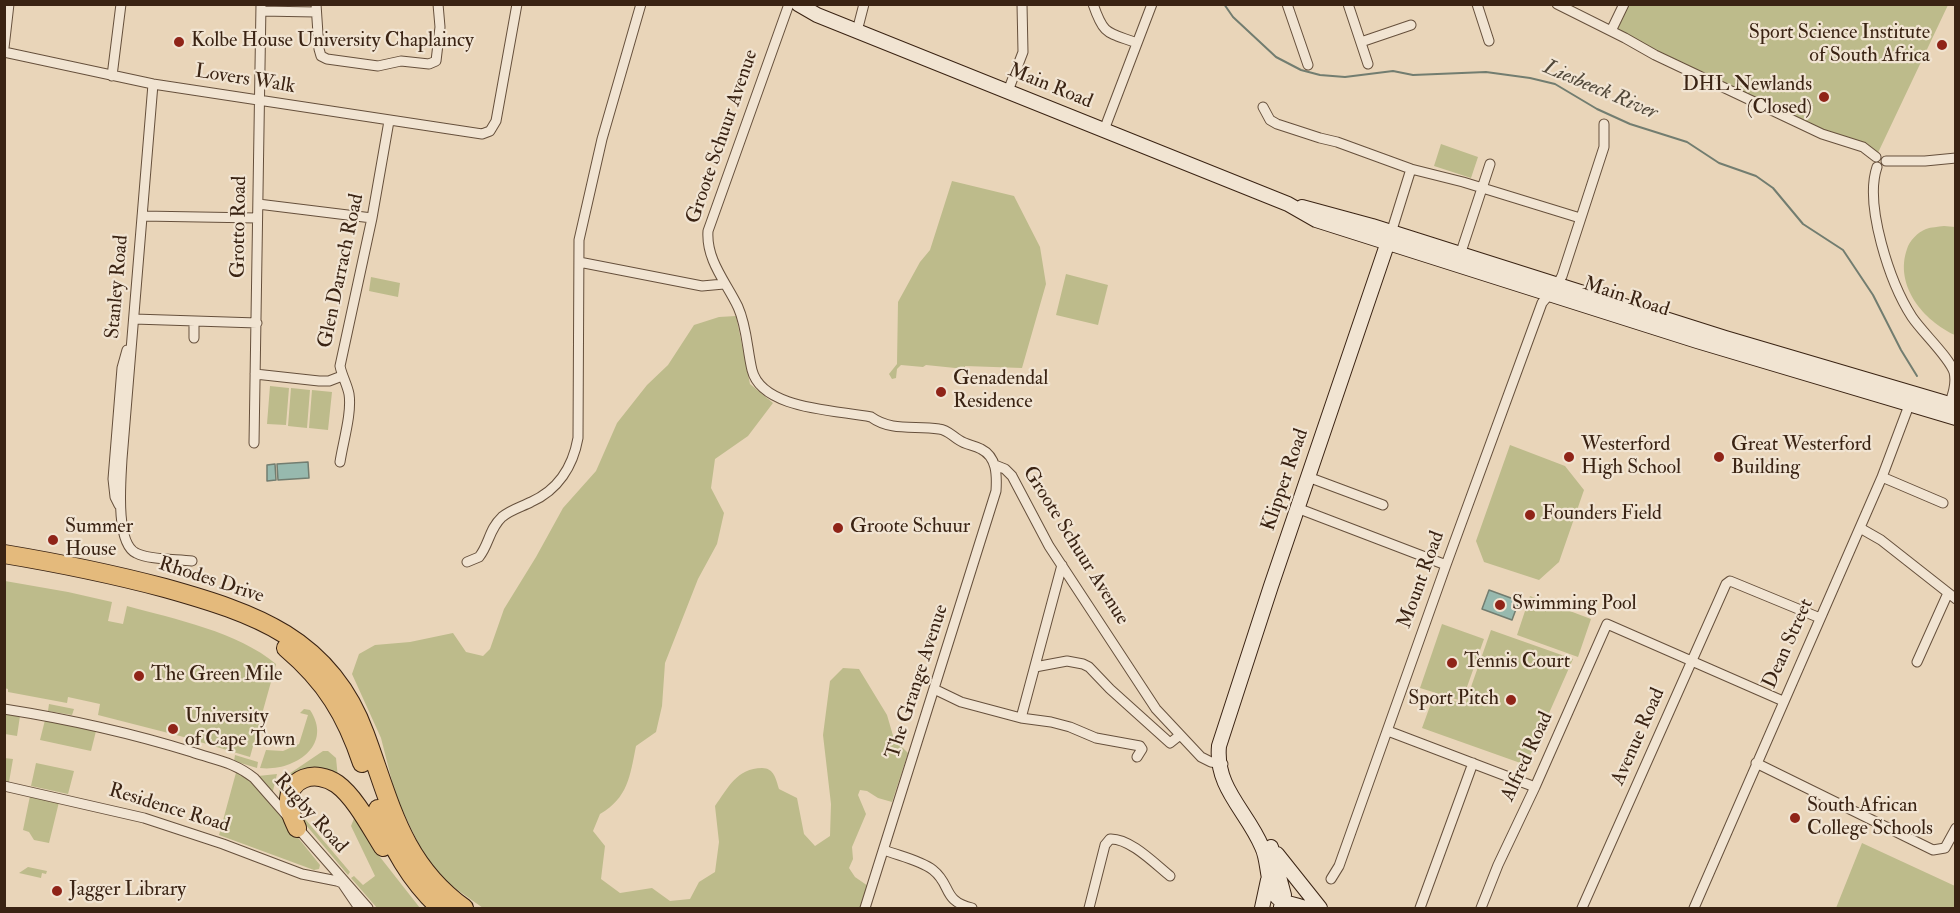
<!DOCTYPE html>
<style>
body{margin:0}
#map{position:relative;width:1960px;height:913px;overflow:hidden;background:#e9d5b9;font-family:"IM FELL Double Pica",serif}
canvas{display:block}
.frame{position:absolute;inset:0;border:6px solid #3a2313;pointer-events:none}
</style>
<div id="map">
<canvas width="1960" height="913"></canvas>
<div class="frame"></div>
</div>
<script>
const c = document.querySelector('canvas').getContext('2d');
c.lineJoin = 'round';
function fill(path, color) {
  c.fillStyle = color;
  c.fill(path, 'evenodd');
}
function stroke(path, color, width, dash) {
  c.strokeStyle = color;
  c.lineWidth = width;
  c.lineCap = dash ? 'butt' : 'round';
  c.setLineDash(dash || []);
  c.stroke(path);
}
function drawText(font, color, halo, rows, align = 'center') {
  c.font = font + ' "IM FELL Double Pica",serif';
  c.lineWidth = 4.5;
  c.setLineDash([]);
  c.textBaseline = 'middle';
  c.strokeStyle = halo;
  c.fillStyle = color;
  for (const [text, x, y, turn = 0] of rows) {
    c.save();
    c.translate(x, y);
    c.rotate((+turn || 0) * Math.PI / 180);
    c.textAlign = isNaN(turn) ? turn : align;
    if (halo) c.strokeText(text, 0, 0);
    c.fillText(text, 0, 0);
    c.restore();
  }
}
const green = new Path2D(`
 M1624,5H1948L1876,157L1822,134L1611,31Z
 M1441,144L1478,157L1471,178L1434,166Z
 M952,181L1014,196L1040,247L1046,284L1022,368L965,366V369L926,365L923,367L901,365L897,369L896,378L892,379L889,374L897,364L898,302L920,262L930,250Z
 M1944,226L1955,227V335C1924,321 1894,286 1907,249C1909,241 1918,232 1926,229C1931,227 1938,227 1944,226Z
 M1066,274L1108,285L1098,325L1056,315Z
 M371,277L400,283L398,297L369,291Z
 M736,316L750,384L773,403L748,436L715,459L711,488L724,513L717,544L698,579L665,663L662,706L656,732L636,746C630,776 628,798 600,814L593,831L605,846L601,879L620,893L652,888L670,901L690,899L699,882L715,872L719,842L715,806C728,788 737,768 762,768C774,768 776,779 779,789L797,798L804,834L815,846L830,836L831,804L823,735L830,681L843,668L859,669L887,715L894,739L908,753L892,802L878,798L867,791L860,790L858,795L866,814L852,847L853,859L849,868L855,877L868,886L861,908H483L432,872L396,797L381,738L352,674L359,654L375,645L410,642L453,633L466,652L483,656L490,649L504,609L536,557L563,508L596,471L617,423L647,385L668,365L694,325L719,317Z
 M270,386L289,388L286,425L267,424Z
 M291,388L310,390L307,428L288,426Z
 M312,390L332,392L328,430L309,428Z
 M1510,445L1565,466L1584,490L1559,562L1539,580L1484,562L1476,541Z
 M5,581L68,592L112,602L108,621L123,624L127,606C175,619 238,632 276,664L250,757L180,736L98,715L100,704L68,697L67,703L8,692V689L4,688Z
 M1530,596L1591,619L1578,657L1517,635Z
 M1442,624L1484,639L1462,701L1420,688Z
 M1491,630L1573,659L1526,765L1422,728L1434,695L1465,704Z
 M49,704L74,709L72,715L48,711Z
 M304,709L310,710C334,746 293,772 260,768L266,750L283,751L299,744L308,715L300,713Z
 M5,714L20,716L17,736L5,734Z
 M45,720L96,731L91,751L40,740Z
 M323,751H328L336,758L338,778L327,774L280,802L279,788L283,778Z
 M235,755L258,762L257,768L234,761Z
 M4,758L13,759L9,782L5,781Z
 M36,763L74,771L68,794L31,786Z
 M237,769L251,779L320,865L319,869L314,870L219,835Z
 M277,774L272,795L258,776Z
 M30,796L59,802L49,843L34,840L29,832L23,830Z
 M295,812L300,813L350,872L348,875Z
 M355,816L380,857L420,908H377L351,878L354,876L363,885L375,876L351,826Z
 M1862,843L1955,886V908H1836Z
 M28,867L47,871L46,874L42,873L41,878L19,873Z`);
const water = new Path2D(`
 M308,462L309,478L278,480L277,464Z
 M275,464L276,480L267,481V465Z
 M1489,590L1519,601L1512,620L1482,609Z`);
const stream = new Path2D(`
 M1224,4L1233,17L1276,57L1301,70L1320,75L1345,77L1393,71L1413,75L1486,72L1530,78L1555,84L1597,109L1630,124L1687,142L1719,163L1756,176L1773,188L1803,224L1843,250L1873,295L1901,350L1917,376`);
const street = new Path2D(`
 M316,4L319,49L321,56L327,59L378,66L401,61L429,64L436,61L440,27L438,4
 M789,4L708,231C706,260 726,282 738,307C747,327 747,349 752,370C762,410 838,410 871,417C892,432 915,425 939,429C948,430 952,436 959,440C966,445 974,445 981,449C997,457 997,475 996,491L865,908
 M1093,4C1104,36 1107,32 1137,43
 M1287,4L1308,65
 M1348,4L1368,64
 M1477,4L1489,41
 M1557,4L1625,38L1655,55L1822,134L1863,147L1876,157
 M261,11L316,12
 M857,31L864,4
 M1611,31L1624,4
 M1361,42L1411,25
 M4,48L9,4
 M4,52L153,84L482,134L490,131L496,121L517,4
 M112,76L121,4
 M153,84L122,459C121,480 115,543 136,553C149,560 176,559 192,561
 M1008,91L1023,52L1022,4
 M1263,107L1270,120L1277,124L1320,138L1337,142L1411,169L1463,182L1580,218
 M1104,130L1152,4
 M1886,161H1925L1956,158
 M1877,167C1864,205 1890,283 1912,317C1922,332 1949,357 1954,372C1957,384 1952,397 1948,408
 M258,204L372,218
 M142,216L257,218
 M1391,233L1411,169
 M1460,255L1490,164
 M579,262L702,286L724,284
 M134,319L257,323
 M194,321V338
 M255,374L319,381H329L342,376
 M254,443L261,4
 M340,462C343,442 352,413 349,394C347,384 342,376 340,366L372,218L389,121
 M995,465L1005,469L1012,476L1049,546L1156,709L1201,757L1211,762L1223,764
 M1308,477L1383,505
 M1882,477L1943,503
 M119,505L115,497L113,479L122,368L127,350
 M1297,508L1446,565
 M1860,528L1881,540L1956,599
 M467,562L479,557C489,545 489,529 502,517C510,510 521,507 531,502C558,490 573,466 578,438L579,240L602,139L641,4
 M1917,662L1948,593
 M1035,667L1067,661L1083,664L1089,667L1110,689L1170,743L1180,735
 M934,689L961,702L1021,718L1051,722L1070,727L1096,738L1140,746L1142,749L1137,757
 M4,709C68,719 131,733 192,752C215,760 234,762 254,778L368,908
 M1021,718L1062,565
 M1388,731L1535,787
 M1756,763L1933,850L1945,848L1956,828
 M4,786L144,818L223,844L302,874L337,881L342,883L359,908
 M884,850C899,856 920,860 933,870C952,885 942,901 972,908
 M1331,879L1339,866L1446,565L1542,303L1557,285L1562,276L1604,147V124
 M1089,908L1105,845L1110,839C1130,838 1155,864 1170,876
 M1420,908L1473,763
 M1481,908L1498,865L1535,787L1607,624L1783,701
 M1582,908L1726,584L1730,581L1735,583L1820,618
 M1694,908L1882,477L1911,400`);
const secondary = new Path2D(`
 M798,4L817,15L1288,204L1316,220L1697,341L1956,418
 M1302,207L1372,226L1725,338L1956,406
 M1271,847L1284,895L1281,907
 M1277,854L1320,908
 M1262,908L1268,880
 M1305,908C1296,904 1282,904 1276,896C1266,883 1269,861 1262,847C1247,811 1215,788 1219,746L1271,586L1391,233`);
const highway = new Path2D(`
 M4,554C58,563 112,574 165,588C254,613 330,638 365,734C390,801 401,863 464,908
 M286,648C326,682 346,715 362,763
 M378,809C392,848 410,880 440,908
 M297,828C294,821 290,814 289,806C286,777 316,769 337,784C355,797 371,828 383,847`);
const markers = [
 [179,42,6,"#8f2418"],
 [1942,45,6,"#8f2418"],
 [1824,97,6,"#8f2418"],
 [941,392,6,"#8f2418"],
 [1569,457,6,"#8f2418"],
 [1719,457,6,"#8f2418"],
 [1530,515,6,"#8f2418"],
 [838,528,6,"#8f2418"],
 [53,540,6,"#8f2418"],
 [1500,605,6,"#8f2418"],
 [1452,663,6,"#8f2418"],
 [139,676,6,"#8f2418"],
 [1511,700,6,"#8f2418"],
 [173,729,6,"#8f2418"],
 [1795,818,6,"#8f2418"],
 [57,891,6,"#8f2418"]
];
const poiNames = [
 ["Sport Science Institute",1930,34,"right"],
 ["of South Africa",1930,57,"right"],
 ["Kolbe House University Chaplaincy",191,42],
 ["DHL Newlands",1812,86,"right"],
 ["(Closed)",1812,109,"right"],
 ["Genadendal",953,380],
 ["Residence",953,403],
 ["Westerford",1581,446],
 ["High School",1581,469],
 ["Great Westerford",1731,446],
 ["Building",1731,469],
 ["Founders Field",1542,515],
 ["Summer",65,528],
 ["House",65,551],
 ["Groote Schuur",850,528],
 ["Swimming Pool",1512,605],
 ["Tennis Court",1464,663],
 ["The Green Mile",151,676],
 ["Sport Pitch",1499,700,"right"],
 ["University",185,718],
 ["of Cape Town",185,741],
 ["South African",1807,807],
 ["College Schools",1807,830],
 ["Jagger Library",69,891]
];
const streetNames = [
 ["Lovers Walk",245,80,9],
 ["Main Road",1050,87,22],
 ["Groote Schuur Avenue",723,137,-71],
 ["Grotto Road",240,227,-89],
 ["Glen Darrach Road",342,271,-78],
 ["Stanley Road",118,287,-85],
 ["Main Road",1626,298,18],
 ["Klipper Road",1286,480,-71],
 ["Groote Schuur Avenue",1075,546,58],
 ["Mount Road",1422,580,-70],
 ["Rhodes Drive",211,581,18],
 ["Dean Street",1789,644,-66],
 ["The Grange Avenue",918,682,-72],
 ["Avenue Road",1639,737,-66],
 ["Alfred Road",1528,757,-65],
 ["Residence Road",169,809,17],
 ["Rugby Road",310,814,48]
];
const waterNames = [
 ["Liesbeeck River",1600,91,23]
];
fill(green, '#bdbb8b');
fill(water, '#97b9ae');
stroke(water, '#727d70', 1.5);
stroke(stream, '#727d70', 2);
stroke(street, '#66503c', 11);
stroke(secondary, '#3a2313', 16);
stroke(highway, '#3a2313', 20);
stroke(street, '#f1e4d2', 9);
stroke(secondary, '#f1e4d2', 14);
stroke(highway, '#e4ba7c', 18);
for (const [x, y, r, color] of markers) {
  const dot = new Path2D();
  dot.arc(x, y, r, 0, 2 * Math.PI);
  c.fillStyle = color;
  c.fill(dot);
  stroke(dot, '#f1e4d2', 2);
}
drawText('20px', '#3a2313', '#f1e4d2', poiNames, 'left');
drawText('20px', '#3a2313', '#f1e4d2', streetNames);
drawText('italic 21px', '#51483a', '#f1e4d2', waterNames);
</script>
